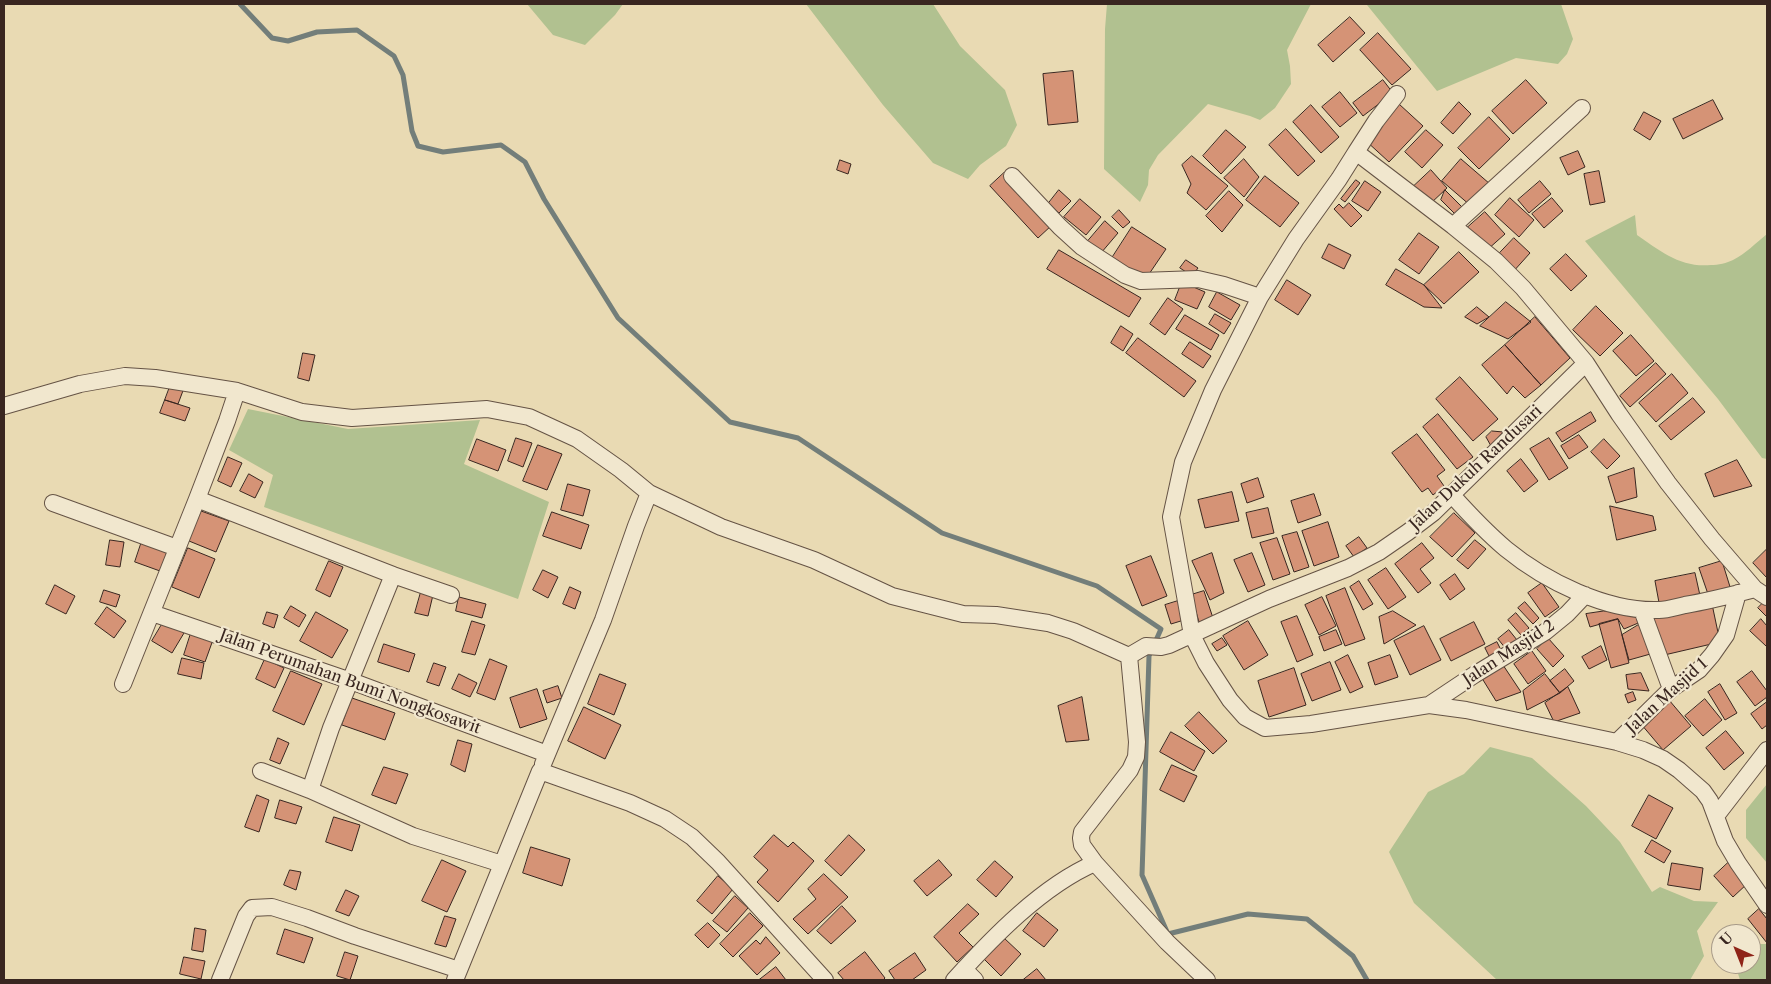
<!DOCTYPE html>
<style>
body{margin:0}
#map{position:relative;width:1771px;height:984px;overflow:hidden;background:#e9dab3;font-family:"Libre Caslon Text",serif}
canvas{display:block}
.frame{position:absolute;inset:0;border:5px solid #392620;pointer-events:none}
.north{position:absolute;left:1711px;top:924px;width:50px;height:50px;box-sizing:border-box;background:#f1e7ce;border:1px solid #a79a88;border-radius:50%;rotate:316deg;font-size:14px;font-weight:700;line-height:20px;text-align:center;color:#392620}
.north::after{content:'';display:block;margin:auto;width:18px;height:22px;background:#8f2418;clip-path:polygon(50% 0,100% 100%,50% 72%,0 100%)}
</style>
<div id="map">
<canvas width="1771" height="984"></canvas>
<div class="frame"></div>
<div class="north">U</div>
</div>
<script>
const c = document.querySelector('canvas').getContext('2d');
c.lineJoin = 'round';
function fill(path, color) {
  c.fillStyle = color;
  c.fill(path, 'evenodd');
}
function stroke(path, color, width, dash) {
  c.strokeStyle = color;
  c.lineWidth = width;
  c.lineCap = dash ? 'butt' : 'round';
  c.setLineDash(dash || []);
  c.stroke(path);
}
function drawText(font, color, halo, rows, align = 'center') {
  c.font = font + ' "Libre Caslon Text",serif';
  c.lineWidth = 4.5;
  c.setLineDash([]);
  c.textBaseline = 'middle';
  c.strokeStyle = halo;
  c.fillStyle = color;
  for (const [text, x, y, turn = 0] of rows) {
    c.save();
    c.translate(x, y);
    c.rotate((+turn || 0) * Math.PI / 180);
    c.textAlign = isNaN(turn) ? turn : align;
    if (halo) c.strokeText(text, 0, 0);
    c.fillText(text, 0, 0);
    c.restore();
  }
}
const green = new Path2D(`
 M527,4H623L615,15L585,45L553,35Z
 M806,4H933L960,46L1005,90L1017,125L1006,146L980,165L968,179L933,163L883,105Z
 M1107,4H1311L1287,50L1290,66L1291,84L1275,108L1260,120L1250,116L1208,104L1158,155L1149,170L1148,185L1140,202L1104,169L1105,29Z
 M1344,4H1561L1573,39L1567,54L1558,64L1516,58L1437,91L1367,5Z
 M1635,215L1637,235C1660,251 1681,268 1711,265C1718,265 1727,263 1733,260C1745,254 1756,243 1767,234V459L1762,458L1718,399L1585,241Z
 M248,409L348,429L480,420L464,464L549,502L518,599L264,507L273,475L229,450Z
 M1490,747L1532,758L1586,806L1620,842L1652,892L1660,887L1694,901L1718,902L1697,931L1704,956L1690,980H1497L1414,903L1389,852L1428,792L1464,774Z
 M1767,784V863L1746,838V810Z
 M1751,944H1767V980H1740L1735,964H1751Z`);
const stream = new Path2D(`
 M240,4L272,38L288,41L317,32L357,30L394,56L403,75L412,131L418,146L443,152L501,145L525,162L544,199L618,318L730,422L798,438L942,533L1097,586L1161,629L1149,656L1142,875L1168,934L1248,914L1307,919L1353,956L1367,980`);
const building = new Path2D(`
 M1350,17L1365,33L1333,62L1318,45Z
 M1378,33L1411,69L1392,85L1360,50Z
 M1073,71L1078,122L1048,125L1043,74Z
 M1383,80L1393,93L1363,116L1353,103Z
 M1526,80L1547,103L1513,134L1492,111Z
 M1340,92L1357,113L1340,127L1322,107Z
 M1713,100L1723,119L1683,139L1673,119Z
 M1459,102L1471,114L1453,134L1441,123Z
 M1399,104L1423,126L1389,162L1365,140Z
 M1311,105L1339,137L1321,153L1293,122Z
 M1644,112L1661,121L1650,140L1634,130Z
 M1489,117L1510,139L1479,169L1458,148Z
 M1286,129L1315,161L1298,176L1269,145Z
 M1226,130L1246,147L1221,174L1203,156Z
 M1426,130L1443,145L1422,168L1405,152Z
 M1578,151L1585,167L1568,175L1560,158Z
 M1192,156L1228,186L1206,210L1187,193L1191,184L1182,165Z
 M1244,159L1259,177L1244,197L1224,178Z
 M1461,159L1490,184L1471,206L1442,181Z
 M840,160L851,164L848,174L837,170Z
 M1431,170L1447,188L1430,204L1414,186Z
 M1599,171L1605,202L1590,205L1584,174Z
 M1004,173L1052,225L1038,238L990,186Z
 M1265,176L1299,203L1280,227L1246,200Z
 M1356,180L1360,183L1345,202L1341,199Z
 M1365,181L1381,192L1368,211L1352,201Z
 M1540,181L1551,194L1529,213L1518,200Z
 M1059,190L1071,201L1059,213L1048,204Z
 M1445,190L1466,211L1459,218L1441,200Z
 M1229,191L1243,205L1222,232L1206,216Z
 M1510,198L1534,220L1519,237L1495,215Z
 M1552,198L1563,211L1544,228L1532,214Z
 M1080,199L1101,217L1086,235L1064,217Z
 M1349,203L1362,216L1351,227L1334,209L1339,204L1343,208Z
 M1119,210L1130,222L1123,228L1112,217Z
 M1485,212L1505,234L1487,250L1467,228Z
 M1105,221L1118,233L1101,253L1088,241Z
 M1132,227L1166,249L1145,280L1112,258Z
 M1419,233L1439,247L1419,274L1399,260Z
 M1514,238L1530,253L1512,273L1496,257Z
 M1329,244L1351,255L1344,269L1322,258Z
 M1059,250L1141,298L1129,317L1047,269Z
 M1459,252L1479,272L1444,304L1424,285Z
 M1566,254L1587,276L1571,291L1550,269Z
 M1186,260L1198,268L1192,276L1180,268Z
 M1396,269L1424,285L1442,308L1424,307L1386,285Z
 M1287,280L1311,295L1298,315L1275,300Z
 M1182,282L1205,292L1197,309L1175,300Z
 M1217,292L1240,305L1231,320L1209,307Z
 M1168,298L1183,309L1165,335L1150,324Z
 M1506,302L1531,322L1508,339L1480,326Z
 M1596,306L1623,333L1600,356L1573,330Z
 M1477,307L1489,317L1477,324L1465,317Z
 M1215,314L1231,323L1224,334L1209,324Z
 M1185,315L1219,335L1211,350L1176,329Z
 M1535,317L1570,358L1541,385L1505,345Z
 M1121,326L1133,334L1123,351L1111,343Z
 M1631,335L1654,361L1636,376L1613,351Z
 M1138,338L1196,381L1184,397L1126,353Z
 M1190,342L1211,356L1203,368L1182,354Z
 M1505,345L1541,385L1525,398L1513,386L1507,394L1482,365Z
 M303,353L315,355L309,381L298,378Z
 M1656,363L1666,374L1630,407L1620,396Z
 M1672,374L1688,393L1656,422L1639,403Z
 M1460,377L1498,419L1473,441L1436,399Z
 M171,384L184,388L178,404L165,400Z
 M1693,398L1705,412L1671,440L1659,426Z
 M165,400L190,408L185,421L160,413Z
 M1591,412L1596,421L1562,442L1556,433Z
 M1438,414L1473,457L1457,469L1423,427Z
 M1492,431L1503,432L1491,446L1486,437Z
 M1417,434L1445,470L1437,476L1444,486L1433,495L1428,488L1422,492L1392,453Z
 M1579,435L1588,447L1569,459L1561,446Z
 M516,438L532,443L523,467L508,461Z
 M1549,438L1568,468L1549,480L1530,449Z
 M477,439L506,450L498,471L469,460Z
 M1604,439L1620,456L1607,469L1591,452Z
 M538,445L562,454L547,490L523,481Z
 M228,457L242,463L231,487L218,481Z
 M1521,459L1538,481L1524,492L1507,471Z
 M1737,460L1752,486L1714,497L1705,474Z
 M1634,468L1637,497L1616,503L1608,477Z
 M249,474L263,482L255,498L240,491Z
 M1258,478L1264,497L1247,503L1241,484Z
 M568,484L590,490L583,516L561,510Z
 M1232,492L1239,521L1205,528L1198,500Z
 M1314,494L1321,515L1298,523L1291,501Z
 M1610,506L1653,516L1656,530L1617,540Z
 M1268,508L1274,533L1252,538L1246,513Z
 M201,511L229,521L216,552L189,541Z
 M552,512L589,525L581,549L543,536Z
 M1454,513L1475,533L1452,557L1430,537Z
 M1328,522L1339,557L1314,566L1302,531Z
 M1297,532L1309,567L1294,572L1282,536Z
 M1359,537L1367,548L1354,557L1346,546Z
 M143,538L169,547L160,571L135,562Z
 M1277,538L1290,574L1273,580L1260,543Z
 M110,540L124,542L120,567L106,565Z
 M1475,540L1486,549L1468,569L1457,560Z
 M1422,543L1434,558L1420,569L1431,583L1418,593L1395,564Z
 M188,548L215,559L199,598L172,587Z
 M1767,549V578L1753,563Z
 M1212,553L1224,593L1210,600L1192,561Z
 M1252,553L1265,585L1248,592L1234,560Z
 M1151,556L1167,596L1142,606L1126,566Z
 M329,561L343,567L330,597L316,590Z
 M1722,561L1731,590L1709,597L1699,568Z
 M1386,568L1406,597L1388,609L1368,580Z
 M543,570L558,577L548,598L533,590Z
 M1695,573L1701,600L1660,608L1655,581Z
 M1455,574L1465,589L1450,600L1440,585Z
 M1359,581L1373,604L1363,610L1350,587Z
 M1542,583L1559,607L1545,617L1528,593Z
 M55,585L75,596L66,614L46,604Z
 M570,587L581,592L575,609L563,604Z
 M1345,588L1365,639L1345,646L1326,596Z
 M104,590L120,595L116,607L100,602Z
 M1204,591L1213,618L1199,622L1191,595Z
 M421,592L433,595L428,616L415,613Z
 M459,597L486,604L482,618L456,611Z
 M1322,597L1336,626L1319,635L1305,605Z
 M1178,601L1184,620L1171,624L1165,605Z
 M1765,601L1767,603V617L1758,608Z
 M1525,602L1539,618L1533,624L1518,608Z
 M1712,604L1720,642L1660,656L1653,614Z
 M291,606L306,615L299,627L284,618Z
 M107,607L126,621L114,638L95,624Z
 M1393,611L1416,625L1384,644L1379,617Z
 M1604,611L1641,614L1643,621L1624,629L1618,619L1590,627L1586,614Z
 M267,612L278,615L274,628L263,624Z
 M316,612L348,630L332,658L300,641Z
 M1516,613L1529,628L1521,635L1508,620Z
 M1297,616L1313,655L1297,662L1281,622Z
 M1618,619L1629,663L1611,668L1599,624Z
 M1761,619L1767,626V644L1766,646L1750,631Z
 M164,621L184,633L172,653L152,641Z
 M472,621L485,625L475,655L462,652Z
 M1248,621L1268,655L1244,670L1223,636Z
 M1645,621L1654,653L1629,660L1622,635Z
 M1474,622L1485,644L1451,661L1440,639Z
 M1424,626L1441,660L1410,675L1394,641Z
 M192,630L214,637L205,662L184,655Z
 M1336,630L1342,644L1324,651L1319,637Z
 M1509,630L1517,640L1506,649L1498,639Z
 M1222,638L1227,645L1217,651L1212,644Z
 M1548,638L1564,656L1553,667L1537,649Z
 M1497,642L1501,650L1489,656L1485,648Z
 M384,644L415,654L409,672L378,662Z
 M1601,646L1607,660L1589,669L1582,657Z
 M1532,651L1546,671L1528,684L1514,664Z
 M1348,655L1363,687L1350,693L1335,662Z
 M1390,655L1398,677L1375,685L1368,663Z
 M182,658L204,663L201,679L178,674Z
 M265,659L284,668L275,688L256,679Z
 M490,659L507,666L495,700L477,693Z
 M1330,662L1341,690L1312,701L1301,674Z
 M1501,662L1521,692L1496,701L1480,675Z
 M434,663L446,667L439,686L427,682Z
 M1294,668L1306,705L1269,717L1258,681Z
 M1565,669L1574,681L1560,693L1550,681Z
 M291,671L322,684L304,725L273,711Z
 M1752,671L1767,691V697L1755,706L1737,682Z
 M1641,673L1649,691L1628,689L1626,675Z
 M459,674L477,683L470,697L452,689Z
 M600,674L626,684L614,715L588,704Z
 M1545,674L1560,693L1527,710L1523,691Z
 M1720,684L1737,713L1725,720L1708,692Z
 M558,686L562,698L547,703L543,691Z
 M1568,687L1580,713L1554,722L1545,703Z
 M537,689L547,719L520,728L510,698Z
 M1633,692L1636,700L1628,703L1625,695Z
 M1082,697L1089,740L1066,742L1058,706Z
 M352,698L395,713L385,740L342,725Z
 M1705,699L1722,720L1703,736L1685,716Z
 M1669,700L1691,726L1663,750L1641,724Z
 M1767,702V725L1762,729L1751,714Z
 M584,707L621,725L605,759L568,741Z
 M1199,712L1227,741L1213,754L1185,726Z
 M1726,731L1744,753L1724,770L1706,748Z
 M1171,732L1205,751L1194,771L1160,752Z
 M278,738L289,743L280,764L270,760Z
 M458,740L472,744L465,772L451,765Z
 M1172,765L1197,776L1184,802L1160,790Z
 M384,767L408,774L396,804L372,795Z
 M257,795L269,800L259,832L245,827Z
 M1649,795L1673,808L1656,839L1632,826Z
 M280,800L302,807L296,824L275,818Z
 M334,817L360,825L352,851L326,842Z
 M774,835L788,847L793,842L814,861L778,902L757,882L768,870L754,857Z
 M849,835L865,850L841,876L825,861Z
 M1652,840L1671,851L1664,863L1645,852Z
 M531,847L570,859L562,886L523,873Z
 M442,860L466,871L447,912L422,901Z
 M939,860L952,875L927,896L914,881Z
 M995,861L1013,877L996,897L977,880Z
 M1729,862L1748,883L1733,897L1714,876Z
 M1672,863L1703,868L1700,890L1668,885Z
 M290,870L301,872L296,890L284,885Z
 M824,874L848,897L808,934L793,919L816,899L808,889Z
 M718,876L733,889L712,914L697,901Z
 M346,890L359,896L349,916L336,911Z
 M735,896L748,908L727,932L713,921Z
 M968,904L979,914L959,933L973,947L957,962L934,937Z
 M842,906L856,921L831,944L817,931Z
 M1759,909L1767,919V943L1748,919Z
 M750,913L763,926L733,957L720,944Z
 M1037,913L1058,930L1044,947L1023,931Z
 M445,916L456,919L446,947L435,944Z
 M708,923L720,935L708,948L695,935Z
 M195,928L206,930L203,952L192,950Z
 M285,929L313,938L304,963L277,954Z
 M766,937L780,953L757,975L739,956L756,940L760,944Z
 M1004,938L1021,954L1001,976L984,959Z
 M345,952L358,956L350,980L337,976Z
 M865,952L885,978L883,980H844L838,973Z
 M915,953L926,970L912,980H895L889,971Z
 M184,957L205,961L201,979L180,974Z
 M776,967L786,980H759Z
 M1037,969L1046,980H1023Z`);
const minor = new Path2D(`
 M1356,152L1376,121L1397,94
 M1012,176L1060,227L1082,247L1125,275L1141,281L1198,279L1224,285L1260,297
 M1453,226L1582,108
 M4,406L80,384L125,376L155,378L237,391L302,412L352,418L487,409L529,417L577,439L621,470L649,493L721,527L814,560L892,596L963,614L996,615L1048,623L1073,631L1129,656
 M1452,495C1469,514 1486,532 1506,549C1545,581 1607,612 1659,610C1667,610 1676,607 1685,605C1709,601 1732,595 1755,589
 M197,499L393,575L331,728L310,790
 M53,503L177,548
 M393,575L451,595
 M1767,597L1755,589L1712,539L1668,483L1619,414L1586,363L1523,288L1496,261L1453,226L1356,152L1339,179L1296,239L1260,297L1213,390L1183,462L1171,517L1192,635L1206,663L1230,700L1245,717L1265,728L1311,724L1429,705L1466,710L1617,742L1643,750L1663,759L1679,770L1703,791L1710,801L1725,841L1738,863L1767,905
 M1642,610L1671,689
 M152,613L351,681L547,754
 M1129,656L1146,646L1161,647L1169,645L1269,599L1348,568L1379,552L1408,532L1433,513L1586,363
 M1129,656L1137,742L1136,757L1130,770L1082,832L1081,838L1082,845L1095,863L1167,942L1207,980
 M123,684L197,499L227,421L237,391
 M1429,705L1474,675L1545,632L1567,614L1585,595
 M1617,742L1671,689L1699,670L1712,655L1726,635L1738,593
 M543,764L603,620L636,526L649,493
 M261,771L310,790L413,836L502,864
 M1716,816L1767,750
 M964,969L975,980
 M220,980L246,916L252,908L272,907L307,918L355,936L459,970
 M455,980L540,771L630,803L665,819L692,837L718,862L825,980
 M954,980C992,938 1042,886 1095,863`);
const streetNames = [
 ["Jalan Dukuh Randusari",1476,468,-43],
 ["Jalan Masjid 2",1509,653,-33],
 ["Jalan Perumahan Bumi Nongkosawit",350,682,20],
 ["Jalan Masjid 1",1667,696,-42]
];
fill(green, '#b1c190');
stroke(stream, '#737e7a', 5);
fill(building, '#d59376');
stroke(building, '#392620', 1);
stroke(minor, '#655345', 18);
stroke(minor, '#f1e7ce', 16);
drawText('16px', '#392620', '#f1e7ce', streetNames);
</script>
